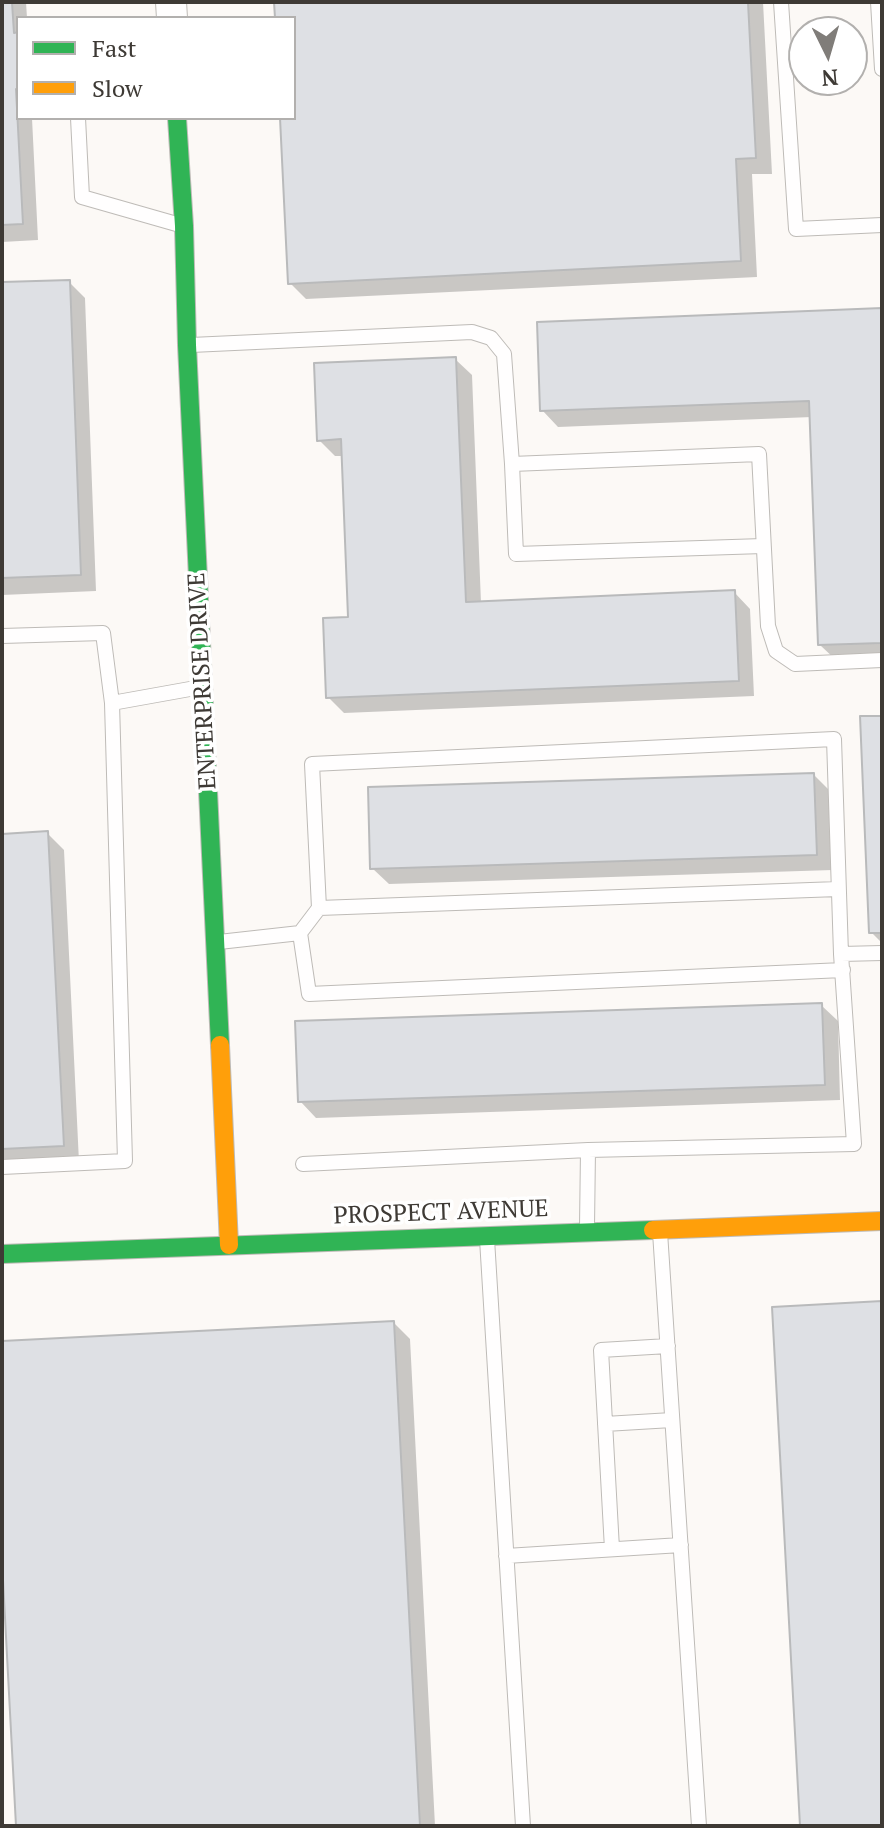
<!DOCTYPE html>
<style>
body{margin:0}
#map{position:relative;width:884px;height:1828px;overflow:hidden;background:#fcf9f6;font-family:"PT Serif",serif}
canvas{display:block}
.frame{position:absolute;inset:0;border:4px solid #3e3a35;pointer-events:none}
.legend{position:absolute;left:16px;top:16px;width:280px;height:104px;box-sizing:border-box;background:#fff;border:2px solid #b2b0ae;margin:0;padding:10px 14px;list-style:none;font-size:24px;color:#3e3a35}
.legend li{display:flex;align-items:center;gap:16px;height:40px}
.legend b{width:40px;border:2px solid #b2b0ae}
.north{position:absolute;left:788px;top:16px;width:80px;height:80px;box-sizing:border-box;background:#fff;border:2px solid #b2b0ae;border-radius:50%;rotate:175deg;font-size:22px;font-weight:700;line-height:32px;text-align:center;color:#3e3a35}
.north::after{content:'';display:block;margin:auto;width:28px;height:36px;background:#807d79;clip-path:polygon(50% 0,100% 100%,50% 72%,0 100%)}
</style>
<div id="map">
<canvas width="884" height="1828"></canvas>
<div class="frame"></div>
<ul class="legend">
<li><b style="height:10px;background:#30b455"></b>Fast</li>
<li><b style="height:10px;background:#ff9f0a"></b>Slow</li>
</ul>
<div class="north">N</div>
</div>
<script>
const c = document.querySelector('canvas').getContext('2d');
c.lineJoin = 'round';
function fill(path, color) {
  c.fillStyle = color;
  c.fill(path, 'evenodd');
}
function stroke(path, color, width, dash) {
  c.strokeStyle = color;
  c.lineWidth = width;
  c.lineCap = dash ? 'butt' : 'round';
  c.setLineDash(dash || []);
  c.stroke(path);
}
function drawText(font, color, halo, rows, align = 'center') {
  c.font = font + ' "PT Serif",serif';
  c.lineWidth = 7;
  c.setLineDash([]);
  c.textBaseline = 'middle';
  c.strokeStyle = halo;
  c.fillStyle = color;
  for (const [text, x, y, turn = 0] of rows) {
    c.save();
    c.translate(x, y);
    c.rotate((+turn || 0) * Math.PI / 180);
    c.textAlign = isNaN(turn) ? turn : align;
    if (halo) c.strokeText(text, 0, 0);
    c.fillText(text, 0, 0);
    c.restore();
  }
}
const shadow = new Path2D(`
 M2,2H26L27,18H18V118H32L38,240L2,242Z
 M276,2H763L772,174H752L757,277L306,299L290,283L282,118H294V18H277Z
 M69,282L85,298L96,591L2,595V284Z
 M882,310V659L837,661L820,645L812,417L558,427L542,410Z
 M455,359L472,375L481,603L734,592L750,609L754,696L344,713L328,697L350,619L344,456H335L319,440Z
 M882,718V943L871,932Z
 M814,775L830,791L833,870L389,884L372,868Z
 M47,833L64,850L79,1162L2,1166V836Z
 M821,1005L838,1021L840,1100L316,1118L300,1101Z
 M394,1323L410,1339L435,1826H18L2,1522V1343Z`);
const building = new Path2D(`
 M2,2H12L14,33L18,32V89H16L23,224L2,225Z
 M274,2H748L756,158L736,159L741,261L288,284L280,118H294V18H275Z
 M70,280L81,575L2,578V282Z
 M882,308V643L818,645L809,401L540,411L537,322Z
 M456,357L466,602L735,590L739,681L326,698L323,618L348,617L341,439L317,441L314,363Z
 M860,716H882V933H869Z
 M814,773L817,855L370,869L368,787Z
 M48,831L64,1146L2,1149V834Z
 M822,1003L825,1085L298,1102L295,1021Z
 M882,1301V1826H800L772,1307Z
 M394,1321L420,1826H16L2,1561V1341Z`);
const lane = new Path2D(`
 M781,2L796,229L882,225
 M878,2L882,69
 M78,118L82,197L180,225
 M191,345L472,332L491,338L504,354L512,464L759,454L768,626L776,651L795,664L882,660
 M512,464L516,554L763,546
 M2,636L103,633L112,703
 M319,908L838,889
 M300,933L309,994L843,970
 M219,942L300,933L319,908L312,764L834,739L841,954L854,1144L588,1150L587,1227
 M841,954L882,953
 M303,1164L588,1150
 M2,1167L125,1161L112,703L201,687
 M660,1232L699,1826
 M487,1239L523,1826
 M605,1424L672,1420
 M612,1549L601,1350L668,1346
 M506,1556L681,1545`);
const street = new Path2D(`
 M171,2L172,18`);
const fast = new Path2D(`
 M177,118L184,226L187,345L220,1045
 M2,1254L653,1230`);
const slow = new Path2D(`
 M220,1045L229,1245
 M653,1230L882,1221`);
const streetNames = [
 ["ENTERPRISE DRIVE",203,681,-93],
 ["PROSPECT AVENUE",441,1213,-2]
];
fill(shadow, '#0003');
fill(building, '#dee0e4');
stroke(building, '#b9babb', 2);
stroke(lane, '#bebbb7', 16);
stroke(street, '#bebbb7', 32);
stroke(fast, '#bebbb7', 20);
stroke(slow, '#bebbb7', 20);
stroke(lane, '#fffefe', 14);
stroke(street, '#fffefe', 30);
stroke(fast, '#30b455', 18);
stroke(slow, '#ff9f0a', 18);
drawText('24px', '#3e3a35', '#fff', streetNames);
</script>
